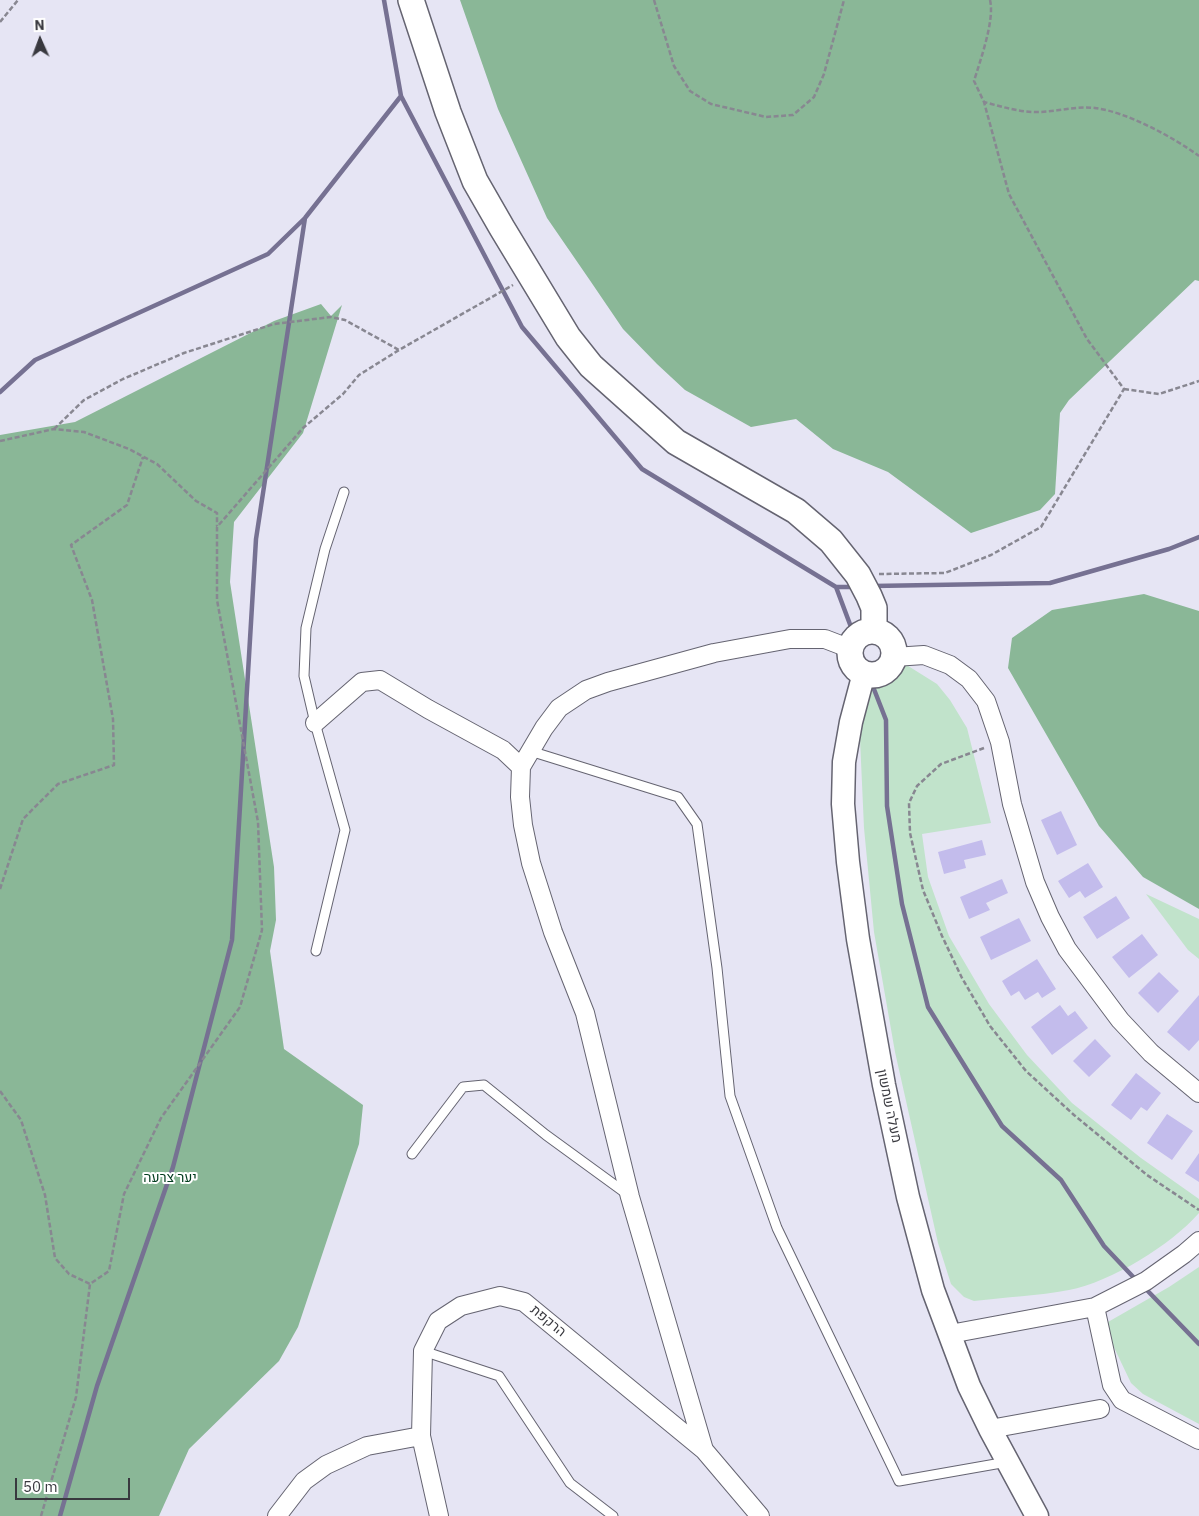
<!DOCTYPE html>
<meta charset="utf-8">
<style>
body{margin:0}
#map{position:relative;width:1199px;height:1516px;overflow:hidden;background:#e6e5f4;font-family:"IBM Plex Sans",sans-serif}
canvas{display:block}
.north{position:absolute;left:15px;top:15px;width:50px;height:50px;-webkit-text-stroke:4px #fff;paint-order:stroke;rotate:358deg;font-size:14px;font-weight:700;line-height:20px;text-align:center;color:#39393f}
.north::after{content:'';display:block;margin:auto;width:18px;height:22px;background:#39393f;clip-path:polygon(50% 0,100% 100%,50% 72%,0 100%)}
.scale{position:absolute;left:15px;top:1478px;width:115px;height:22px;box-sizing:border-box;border:2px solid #39393f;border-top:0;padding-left:6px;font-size:15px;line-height:18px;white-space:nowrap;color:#39393f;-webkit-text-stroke:4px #fff;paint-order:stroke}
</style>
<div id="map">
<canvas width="1199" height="1516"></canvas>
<div class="north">N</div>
<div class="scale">50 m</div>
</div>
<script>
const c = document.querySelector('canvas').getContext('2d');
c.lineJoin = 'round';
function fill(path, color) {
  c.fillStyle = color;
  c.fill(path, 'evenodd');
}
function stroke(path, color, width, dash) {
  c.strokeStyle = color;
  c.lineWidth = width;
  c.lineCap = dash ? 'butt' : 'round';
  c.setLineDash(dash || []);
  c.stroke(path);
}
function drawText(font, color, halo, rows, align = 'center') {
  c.font = font + ' "IBM Plex Sans",Heebo,sans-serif';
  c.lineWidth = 4;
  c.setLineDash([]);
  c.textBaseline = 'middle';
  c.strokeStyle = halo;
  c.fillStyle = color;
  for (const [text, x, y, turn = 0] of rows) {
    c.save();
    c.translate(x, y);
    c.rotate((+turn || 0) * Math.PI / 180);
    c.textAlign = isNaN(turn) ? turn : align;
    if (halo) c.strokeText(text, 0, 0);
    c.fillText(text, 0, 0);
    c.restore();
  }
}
const green = new Path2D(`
 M905,664L937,684L950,700L967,728L991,823L922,834L928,877L949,936L989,1004L1027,1055L1072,1103L1141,1158L1199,1199V1213C1171,1245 1111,1282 1069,1290C1038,1296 1006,1297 974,1301L964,1297L951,1284L938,1243L895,1052L874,932L864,828L860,739L866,690Z
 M1146,894L1199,919V959L1188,950Z
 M1199,1267V1424L1143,1394L1131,1383L1109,1337L1108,1322L1169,1287Z`);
const forest = new Path2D(`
 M460,0H1199V281L1195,280L1069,400L1060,413L1055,494L1040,510L971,533L888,472L833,449L796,419L751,427L685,390L657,364L623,329L589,279L547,218L498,109Z
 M321,304L331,316L342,305L303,433L234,522L230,582L274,867L276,920L270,951L284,1049L363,1105L359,1144L298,1327L279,1361L189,1449L159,1516H0V435L75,422L274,321Z
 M1144,594L1199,611V909L1143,877L1099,826L1008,668L1012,638L1052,610Z`);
const stream = new Path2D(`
 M384,0L401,96L522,327L642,469L836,587L866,667
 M0,392L35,360L268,254L305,218L401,96
 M873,586L1050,583L1169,549L1199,537
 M836,587H855
 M870,679L886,720L887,806L902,904L928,1007L1002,1126L1061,1180L1104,1246L1137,1281
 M1143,1286L1199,1344
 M60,1516L97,1386L173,1167L232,940L256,539L305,218`);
const building = new Path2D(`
 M1061,811L1077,845L1057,855L1041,820Z
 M982,840L986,855L964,860L966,868L944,874L938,852Z
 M1088,863L1103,887L1085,898L1080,891L1069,898L1058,881Z
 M1002,879L1008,893L986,903L990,910L969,919L960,897Z
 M1116,896L1130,918L1097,939L1083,917Z
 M1019,918L1031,941L991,960L980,937Z
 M1142,934L1158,955L1129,978L1112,957Z
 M1037,959L1056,989L1042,998L1038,992L1025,1000L1019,991L1011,996L1002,981Z
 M1159,972L1179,991L1158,1013L1138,993Z
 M1199,995V1040L1189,1051L1167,1032Z
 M1060,1005L1068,1016L1075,1011L1088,1028L1052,1055L1031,1027Z
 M1095,1039L1111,1056L1089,1077L1073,1061Z
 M1136,1073L1161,1093L1147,1111L1141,1107L1131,1120L1111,1105Z
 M1167,1114L1193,1131L1172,1160L1147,1143Z
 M1199,1153V1182L1185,1173Z`);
const path = new Path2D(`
 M654,0L674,66L690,91L711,104L766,117L793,115L814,97L824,74L844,0
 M990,0C995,20 980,61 974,81L984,102C1003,107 1022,113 1041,112C1059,111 1076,106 1095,108C1127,112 1173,137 1199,156
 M0,22L18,0
 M1124,389L1159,394L1199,381
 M54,429L84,400L123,379L184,353L274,324L331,317L345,320L399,350
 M0,441L54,429L84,432L129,449L157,464L196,501L217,513V526
 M879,574L945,573L991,555L1041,527L1124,389L1087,339L1009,194L984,102
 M984,748L941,764L917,786L909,803L910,833L923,890L942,936L962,978L990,1026L1026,1071L1074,1115L1147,1175L1199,1210
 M0,889L23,819L58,784L114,765L113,719L92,600L71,545L127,505L143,457
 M0,1091L21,1120L45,1195L55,1258L69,1274L90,1284
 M41,1516L76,1397L90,1284L109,1271L124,1194L161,1118L240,1007L262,930L258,822L217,600V527L303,428L343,394L359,375L399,350L513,285`);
const service = new Path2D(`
 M530,751L678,797L697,824L717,968L730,1096L777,1228L899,1481L1007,1462
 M316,951L345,830L315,723L304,676L306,628L325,549L344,492
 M412,1154L463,1087L484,1085L546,1135L627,1194
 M423,1351L499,1376L570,1483L613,1516`);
const minor = new Path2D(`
 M894,657L924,655L950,665L969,679L986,701L1000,742L1012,804L1035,882L1050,917L1067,949L1120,1020L1151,1053L1199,1093
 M315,723L362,682L380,680L428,709L503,750L521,767
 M1095,1307L1112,1385L1122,1400L1199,1440
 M950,1334L1095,1307L1146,1281L1184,1254L1199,1241
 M990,1429L1100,1409
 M277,1516L304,1481L326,1465L367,1446L421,1436
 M439,1516L421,1436L423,1351L438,1321L461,1306L500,1296L524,1302L704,1450
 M760,1516L704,1450L630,1197L585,1013L553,932L531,863L523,825L520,797L521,767L544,728L559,708L586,690L608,682L714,653L790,639H825L851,649`);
const tertiary = new Path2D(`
 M864,673L851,722L844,762L843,804L848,862L858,939L884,1085L908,1197L933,1290L969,1386L990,1429L1037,1516`);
const secondary = new Path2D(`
 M411,0L448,112L475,181L502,228L568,337L591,366L676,442L796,511L831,541L858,575L869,596L874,608V631
 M850 653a22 22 0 1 1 44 0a22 22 0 1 1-44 0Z`);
const streetNames = [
 ["מעלה שמשון",889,1106,78],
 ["הרקפת",548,1321,39]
];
const parkNames = [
 ["יער צרעה",170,1178]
];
fill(green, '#c1e3cb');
fill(forest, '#8ab797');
stroke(stream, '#767192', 4.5);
fill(building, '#c3bcec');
stroke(service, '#656471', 11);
stroke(minor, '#656471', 20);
stroke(tertiary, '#656471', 25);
stroke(secondary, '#656471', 28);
stroke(path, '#888791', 2.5, [5, 2.5]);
stroke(service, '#fff', 9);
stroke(minor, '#fff', 18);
stroke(tertiary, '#fff', 22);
stroke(secondary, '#fff', 25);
drawText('14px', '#39393f', '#fff', streetNames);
drawText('14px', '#023c1e', '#fff', parkNames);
</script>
